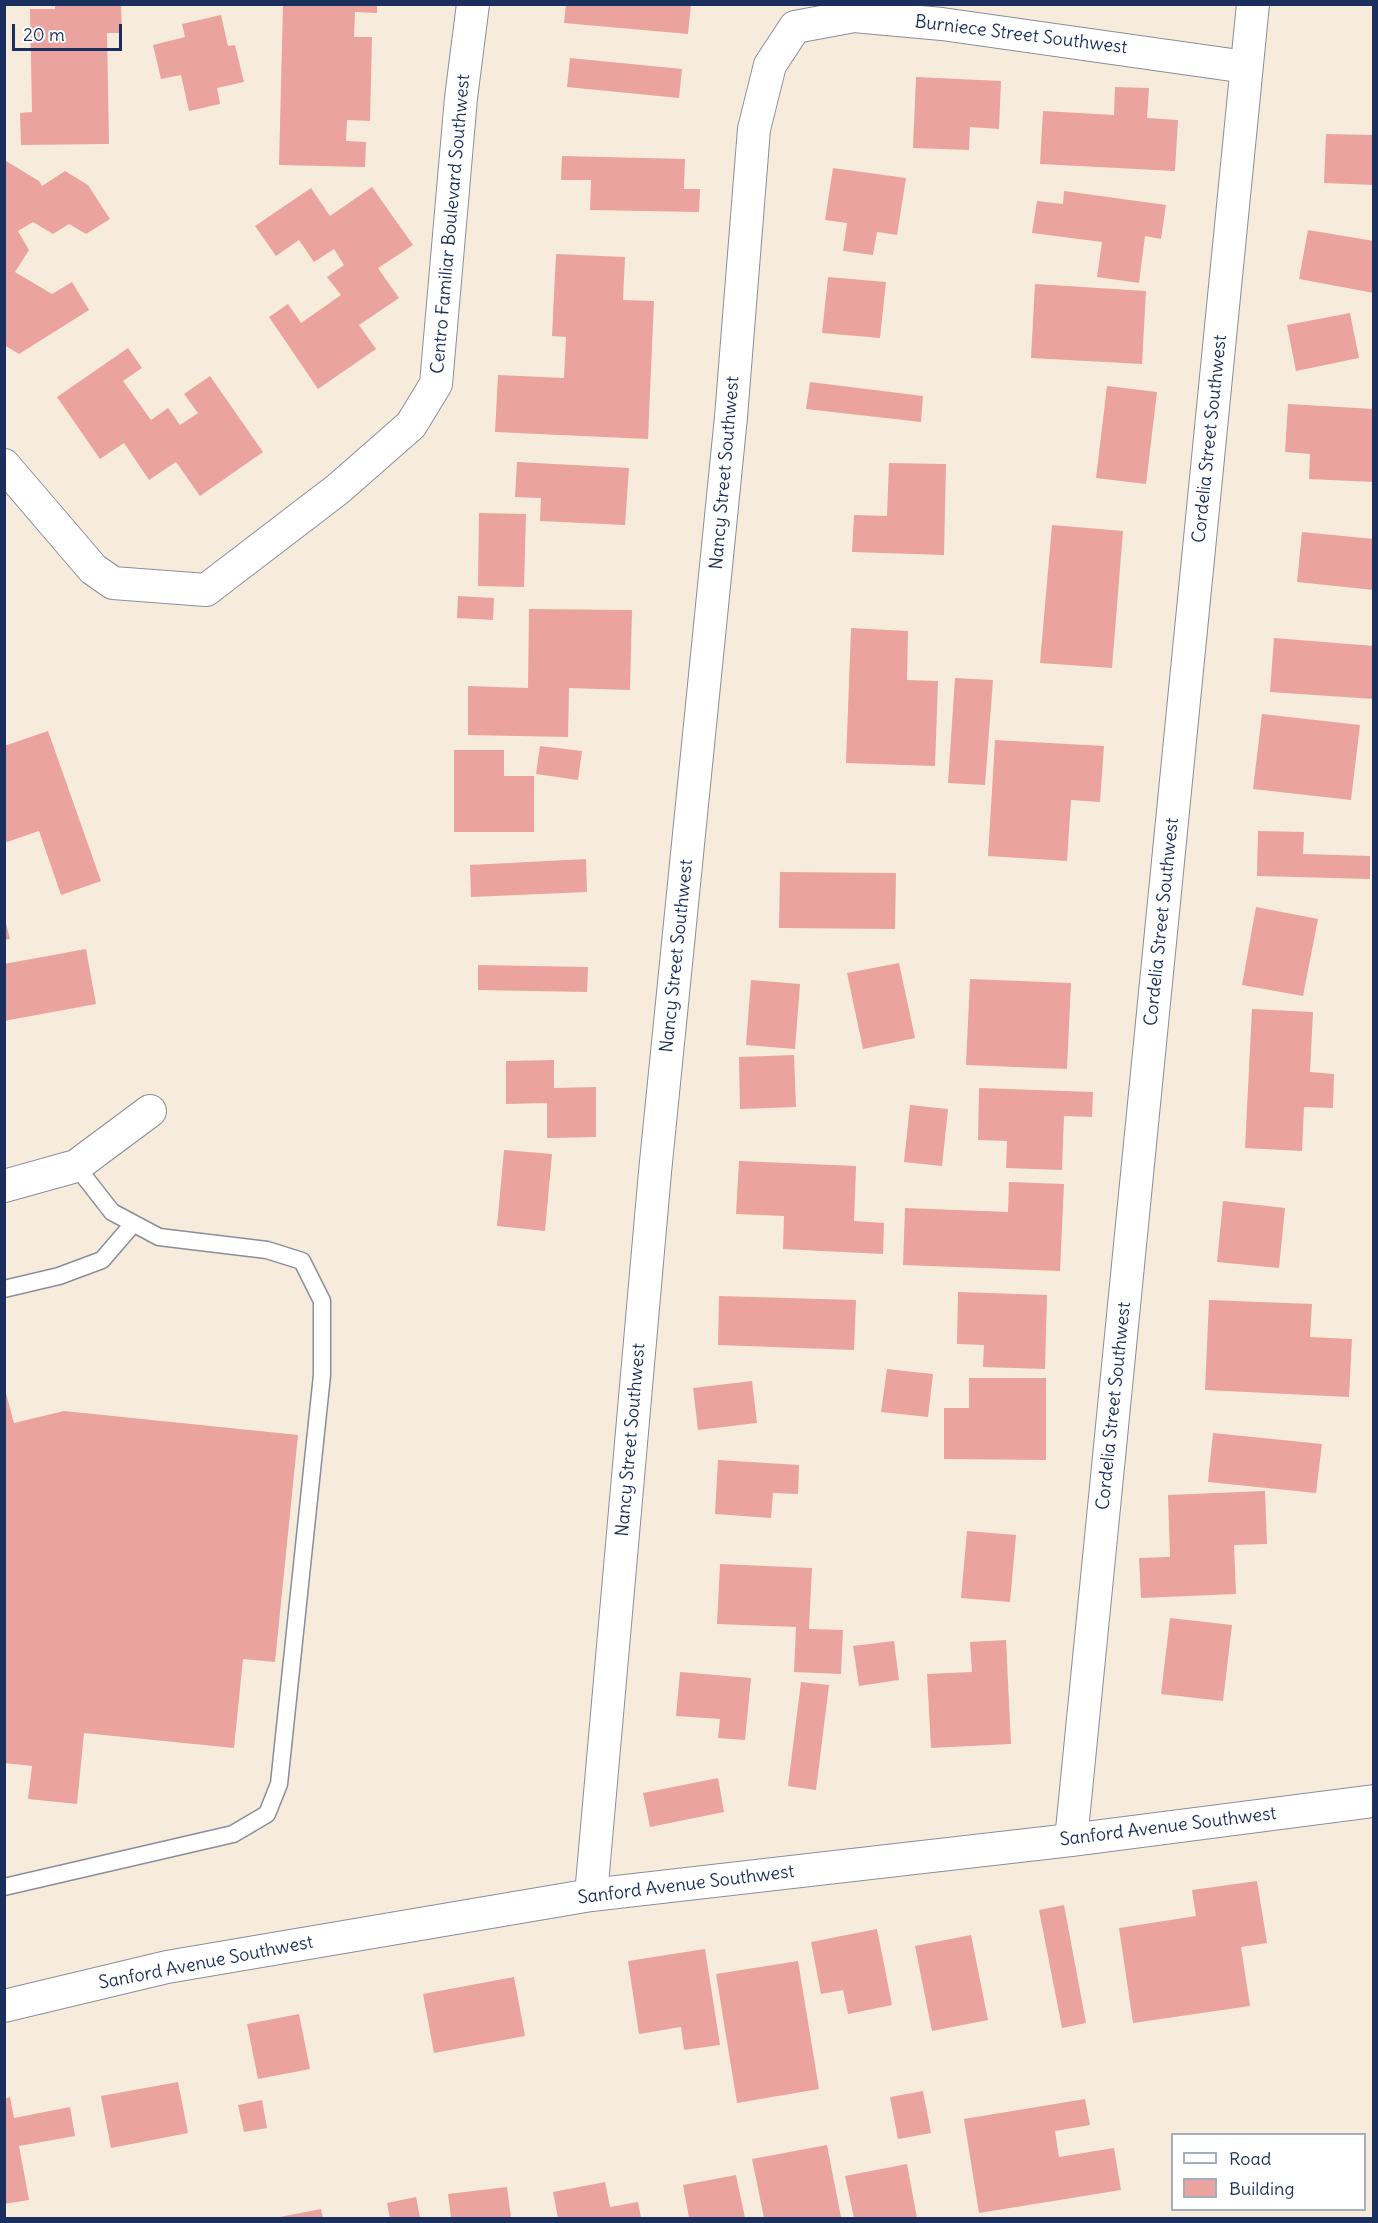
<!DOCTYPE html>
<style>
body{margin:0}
#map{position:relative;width:1378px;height:2223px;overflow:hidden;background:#f7ecdb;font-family:Delius,sans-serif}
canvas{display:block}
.frame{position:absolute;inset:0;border:6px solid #1b2f5e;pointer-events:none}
.legend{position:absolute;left:1171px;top:2133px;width:195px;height:78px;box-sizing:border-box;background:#fff;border:2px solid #a4acbf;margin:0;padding:8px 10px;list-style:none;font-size:18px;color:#1b2f5e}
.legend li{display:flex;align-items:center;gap:12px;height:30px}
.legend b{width:30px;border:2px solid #a4acbf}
.scale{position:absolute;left:12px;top:24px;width:110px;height:27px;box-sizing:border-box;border:3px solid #1b2f5e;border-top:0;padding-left:8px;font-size:18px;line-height:21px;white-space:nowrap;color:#1b2f5e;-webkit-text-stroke:4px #fff;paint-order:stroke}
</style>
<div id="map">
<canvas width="1378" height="2223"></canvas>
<div class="frame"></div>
<ul class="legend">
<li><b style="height:8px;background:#fff"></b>Road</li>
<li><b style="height:16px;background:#eba3a0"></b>Building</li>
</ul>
<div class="scale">20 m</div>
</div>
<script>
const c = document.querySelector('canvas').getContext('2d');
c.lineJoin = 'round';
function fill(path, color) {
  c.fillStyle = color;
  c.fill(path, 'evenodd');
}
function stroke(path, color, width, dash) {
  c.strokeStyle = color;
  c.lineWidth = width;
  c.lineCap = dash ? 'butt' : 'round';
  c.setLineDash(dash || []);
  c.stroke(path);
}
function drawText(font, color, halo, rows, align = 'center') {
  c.font = font + ' Delius,sans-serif';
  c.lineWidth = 4.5;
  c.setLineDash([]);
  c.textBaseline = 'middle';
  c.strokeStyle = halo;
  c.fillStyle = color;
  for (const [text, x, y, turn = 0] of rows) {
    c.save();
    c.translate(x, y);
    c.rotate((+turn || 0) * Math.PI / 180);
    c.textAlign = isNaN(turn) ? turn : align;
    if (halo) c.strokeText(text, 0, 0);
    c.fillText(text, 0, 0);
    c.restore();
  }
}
const building = new Path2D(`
 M55,4H121L122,33H107L109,144L21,145L20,113L32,112L30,9H55Z
 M283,4H377V13L355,12L354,37H372L370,121L347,120L346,141L366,142L365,167L279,165Z
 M566,4H691L688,34L564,23Z
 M221,15L228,46L235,45L244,82L217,88L220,104L189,111L181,75L161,79L153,45L185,37L182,24Z
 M570,58L682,69L679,98L567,87Z
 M916,77L1001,81L999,129L970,127L969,150L913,148Z
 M1115,87L1149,88L1147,118L1178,120L1175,171L1040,164L1043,111L1114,115Z
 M1326,134L1374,135V185L1324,183Z
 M562,156L685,159L684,189H700L699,212L590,210L591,180H561Z
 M6,161L39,181L42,186L65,171L88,185L110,219L86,234L69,224L53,234L33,222L18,231L29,250L15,272L52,294L72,282L89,310L19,354L4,345Z
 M833,168L906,178L897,235L877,232L873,255L843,251L847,223L825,220Z
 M372,187L413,245L378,268L399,298L359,325L376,349L318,389L269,317L288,304L301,323L341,295L327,277L344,265L334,249L314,262L299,240L276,256L255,226L311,188L330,216Z
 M1064,191L1166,205L1161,239L1145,236L1139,283L1097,277L1102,242L1032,233L1037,201L1063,204Z
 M1308,230L1374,241V293L1299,279Z
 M556,254L625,257L623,300L654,301L648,439L495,432L498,375L564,378L566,337L552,336Z
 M828,277L886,282L880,338L822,333Z
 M1035,284L1146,291L1142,364L1031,358Z
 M1350,313L1359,358L1296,371L1287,325Z
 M128,348L142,368L123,381L151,420L168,408L180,425L198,413L184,394L210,376L263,452L200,496L176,462L149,480L124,443L100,459L57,397Z
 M810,382L923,396L921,422L806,409Z
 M1107,386L1157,392L1146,484L1096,478Z
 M1288,404L1374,409V482L1309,479L1310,454L1285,452Z
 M517,462L629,468L625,525L540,521L541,498L515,497Z
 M889,463L946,464L944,555L852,552L854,515L887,516Z
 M479,513L526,514L524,587L478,586Z
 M1052,525L1123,531L1112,668L1040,663Z
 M1302,532L1374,539V590L1297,582Z
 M458,596L494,598L493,620L457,618Z
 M529,609L632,610L630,690L569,688L568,737L468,735V686L528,688Z
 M851,628L908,631L907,680L938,681L935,766L846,763Z
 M1274,638L1374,646V699L1270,692Z
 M955,678L993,680L985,785L948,783Z
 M1262,714L1360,725L1351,800L1253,789Z
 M48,731L101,881L61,895L39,831L4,843V746Z
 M995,740L1104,746L1100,802L1071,800L1067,861L988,856Z
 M540,746L582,751L578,780L536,774Z
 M454,750H504V776H534V832H454Z
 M1258,831L1304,832L1303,854L1370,856V879L1257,876Z
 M586,859L587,892L471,897L470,865Z
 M780,872L896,873L895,929L779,928Z
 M1256,907L1318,919L1303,996L1242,985Z
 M4,916L10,939L4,940Z
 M86,949L96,1004L4,1021V964Z
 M899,963L915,1038L863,1049L847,973Z
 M478,965L588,967L587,992L478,990Z
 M970,979L1071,983L1067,1069L966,1065Z
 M751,980L800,984L795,1049L746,1045Z
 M1252,1009L1313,1012L1310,1072L1334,1074L1333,1108L1304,1107L1302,1151L1245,1148Z
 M794,1055L796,1107L740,1109L739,1057Z
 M554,1060V1088L596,1087V1137L547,1138V1103L506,1104V1061Z
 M979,1088L1093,1092L1092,1117L1064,1116L1062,1170L1006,1168L1007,1141L978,1140Z
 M910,1105L948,1109L942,1166L904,1162Z
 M504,1150L552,1154L545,1231L497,1226Z
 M739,1161L856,1166L854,1221L884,1223L883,1254L783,1249L784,1216L736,1214Z
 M1009,1182L1064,1184L1060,1271L903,1265L905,1208L1008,1212Z
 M1223,1201L1285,1208L1279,1268L1217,1262Z
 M958,1292L1047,1295L1045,1369L983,1367L984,1345L957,1344Z
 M719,1296L856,1300L854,1350L718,1345Z
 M1209,1300L1312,1304L1310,1337L1352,1339L1349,1397L1205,1390Z
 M887,1369L933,1374L928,1417L881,1412Z
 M969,1378H1046V1460L944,1459V1408H969Z
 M752,1381L757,1423L698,1430L693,1388Z
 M4,1386L14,1423L64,1411L298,1435L275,1662L243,1659L234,1748L84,1733L77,1804L28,1799L32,1766L4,1763Z
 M1213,1433L1322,1444L1316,1493L1208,1482Z
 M718,1460L799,1465L798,1494L773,1493L771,1518L715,1514Z
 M1265,1491L1267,1544L1234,1545L1236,1594L1141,1598L1139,1558L1170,1557L1168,1495Z
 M967,1531L1016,1535L1010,1602L961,1598Z
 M720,1564L812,1568L809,1629L843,1630L841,1674L794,1672L796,1627L717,1624Z
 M1170,1618L1232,1625L1223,1701L1161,1694Z
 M1006,1640L1011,1744L931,1748L927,1674L972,1672L970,1642Z
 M894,1641L899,1680L859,1686L853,1646Z
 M680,1672L751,1678L745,1740L718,1738L720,1719L676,1716Z
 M801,1682L829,1685L816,1790L788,1786Z
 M718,1778L724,1812L650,1827L643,1793Z
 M1257,1881L1267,1943L1241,1947L1250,2006L1133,2023L1119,1928L1196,1916L1192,1890Z
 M1064,1905L1086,2023L1062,2028L1039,1910Z
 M877,1929L892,2005L848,2014L843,1990L821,1994L811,1942Z
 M971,1935L988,2020L932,2031L915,1946Z
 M705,1949L720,2045L684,2050L681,2027L639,2034L628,1961Z
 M798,1961L819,2089L737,2103L716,1974Z
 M514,1977L525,2036L434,2053L423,1994Z
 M299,2014L310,2069L258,2079L247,2024Z
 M178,2082L188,2133L111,2148L101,2096Z
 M923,2091L931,2133L898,2139L890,2097Z
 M10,2097L14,2118L70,2107L75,2136L19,2146L29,2200L4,2204V2099Z
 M1085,2099L1090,2125L1055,2131L1059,2157L1114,2148L1121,2190L979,2213L964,2119Z
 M262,2100L267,2128L244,2132L238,2105Z
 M827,2145L841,2217L832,2218H764L752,2159Z
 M907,2164L917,2218H854L845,2176Z
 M736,2175L745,2218H689L683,2185Z
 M605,2182L610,2207L638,2202L641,2218H558L553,2192Z
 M507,2187L511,2218H451L448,2194Z
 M416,2197L420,2218H390L387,2203Z
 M321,2209L323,2218H280V2217Z`);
const lane = new Path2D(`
 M4,1289L59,1276L102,1260L133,1224
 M4,1887L233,1834L267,1814L279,1784L322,1375V1301L302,1261L267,1250L159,1237L112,1212L76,1166`);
const street = new Path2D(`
 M4,465L93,569L113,583L206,590L338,489L411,425L436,384L461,98L473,4
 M4,1186L76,1166L150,1111
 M1071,1840L1253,4
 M591,1895L655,1172L731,417L754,129L770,65L795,27L854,16L942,24L1246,67
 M4,2006L167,1967L591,1895L1071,1840L1374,1801`);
const streetNames = [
 ["Burniece Street Southwest",1021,35,7],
 ["Centro Familiar Boulevard Southwest",451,224,-85],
 ["Cordelia Street Southwest",1210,439,-84],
 ["Nancy Street Southwest",725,473,-85],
 ["Cordelia Street Southwest",1162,922,-84],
 ["Nancy Street Southwest",677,956,-84],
 ["Cordelia Street Southwest",1114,1406,-84],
 ["Nancy Street Southwest",631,1440,-85],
 ["Sanford Avenue Southwest",1168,1827,-7],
 ["Sanford Avenue Southwest",686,1885,-7],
 ["Sanford Avenue Southwest",206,1963,-11]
];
fill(building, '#eba3a0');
stroke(lane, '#898e9c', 19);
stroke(street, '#898e9c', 34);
stroke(lane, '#fff', 16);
stroke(street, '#fff', 32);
drawText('18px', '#1b2f5e', '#fff', streetNames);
</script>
